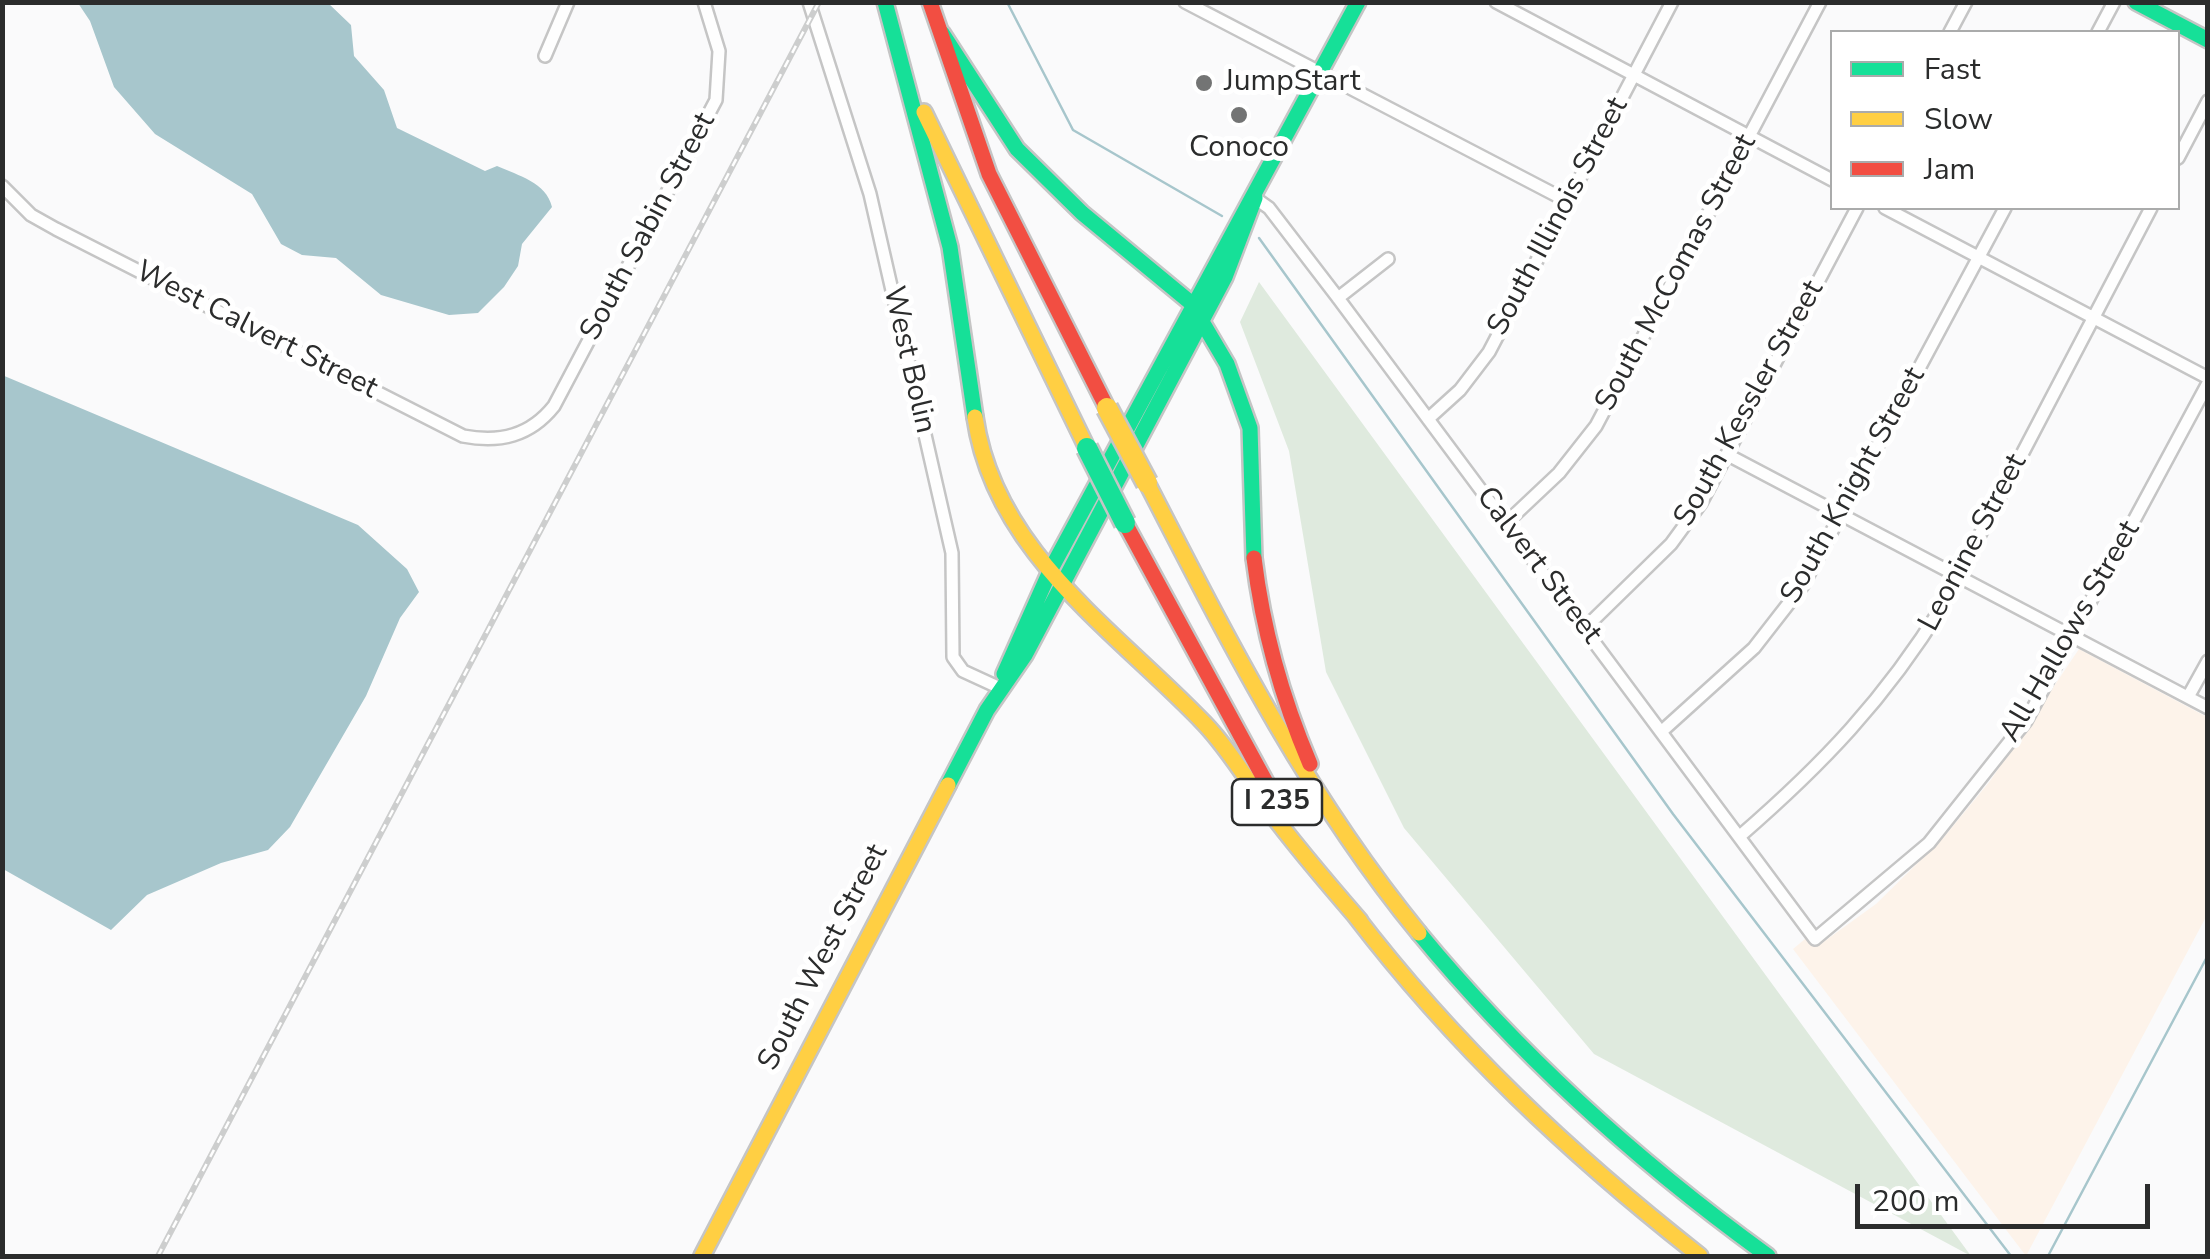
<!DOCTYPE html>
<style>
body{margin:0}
#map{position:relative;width:2210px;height:1259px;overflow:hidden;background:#fafafb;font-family:"Nunito Sans",sans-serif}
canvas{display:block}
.frame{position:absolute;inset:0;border:5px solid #2b2c2c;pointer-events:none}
.legend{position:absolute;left:1830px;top:30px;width:350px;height:180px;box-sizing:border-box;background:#fff;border:2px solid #aaabab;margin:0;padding:12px 18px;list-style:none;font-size:30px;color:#2b2c2c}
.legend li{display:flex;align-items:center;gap:20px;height:50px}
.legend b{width:50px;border:2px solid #aaabab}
.scale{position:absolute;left:1855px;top:1184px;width:295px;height:45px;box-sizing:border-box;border:5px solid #2b2c2c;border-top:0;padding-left:12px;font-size:30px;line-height:35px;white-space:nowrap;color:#2b2c2c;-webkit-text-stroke:8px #fff;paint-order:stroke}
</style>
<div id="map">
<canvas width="2210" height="1259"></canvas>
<div class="frame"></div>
<ul class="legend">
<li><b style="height:12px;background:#16e098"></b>Fast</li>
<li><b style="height:12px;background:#ffcf43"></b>Slow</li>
<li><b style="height:12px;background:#f24e42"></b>Jam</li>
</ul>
<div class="scale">200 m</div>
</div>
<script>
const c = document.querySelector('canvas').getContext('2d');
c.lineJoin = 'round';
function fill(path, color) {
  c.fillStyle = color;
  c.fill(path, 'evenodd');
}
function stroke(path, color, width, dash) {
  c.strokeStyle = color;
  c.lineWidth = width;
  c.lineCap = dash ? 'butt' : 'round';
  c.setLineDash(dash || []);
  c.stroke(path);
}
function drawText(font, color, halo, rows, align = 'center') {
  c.font = font + ' "Nunito Sans",sans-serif';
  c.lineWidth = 10;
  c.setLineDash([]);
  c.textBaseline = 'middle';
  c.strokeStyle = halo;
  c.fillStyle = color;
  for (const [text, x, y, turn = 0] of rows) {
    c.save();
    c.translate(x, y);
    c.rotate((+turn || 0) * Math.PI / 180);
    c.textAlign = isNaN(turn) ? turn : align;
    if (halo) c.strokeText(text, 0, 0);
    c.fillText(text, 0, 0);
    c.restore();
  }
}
const education = new Path2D(`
 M2079,649L2207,717V915L2026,1256L1793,949L1805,939L1822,943L1876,904L1944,837L1990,781Z`);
const green = new Path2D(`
 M1259,282L1971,1256L1594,1054L1404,828L1326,672L1289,451L1240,322Z`);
const water = new Path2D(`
 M78,3H328L351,25L354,56L384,90L397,128L485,171L497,166C519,176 546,182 552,207L522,244L518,266L504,287L478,313L449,315L381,295L336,258L302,255L281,244L252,194L155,134L114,87L90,21Z
 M2,375L358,525L407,569L419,592L400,618L366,696L290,827L268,850L221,863L147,895L111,930L3,869Z`);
const stream = new Path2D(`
 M1007,2L1073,130L1222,216
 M1259,238L1673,814L2011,1256
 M2048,1256L2208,955`);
const street = new Path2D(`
 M809,2L870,194L952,553L953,657L963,671L1000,688
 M1185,2L1569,202
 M1496,2L1832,180
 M1950,32L1966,2
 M2098,32L2114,2
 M545,56L568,2
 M2178,158L2208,101
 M2,186L31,215L56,229L463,436C500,443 530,436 554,406L716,100L719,51L704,2
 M1255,198L1269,208L1338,298L1815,939L1929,843L2026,721L2208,383
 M1885,208L2208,378
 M1338,298L1388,259
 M1428,419L1460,390L1489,352L1672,2
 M1728,455L2208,708
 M1506,523L1559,473L1596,426L1820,2
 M1584,629L1671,544L1701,503L1857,208
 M2188,697L2208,661
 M1661,732L1754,648L1803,585L2005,208
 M1740,836C1823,764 1885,699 1943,605L2151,208`);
const fast = new Path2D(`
 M885,2L950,247L975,417
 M2136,2L2208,40
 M942,33L1017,149L1082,213L1191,303L1227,364L1250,428L1254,558
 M1004,674L1051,569L1358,2
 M948,785L987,710L1025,655L1225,277L1255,198
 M1419,933C1521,1057 1638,1162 1768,1256`);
const slow = new Path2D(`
 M924,112L1087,448
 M975,417C994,552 1116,631 1204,723C1228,748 1247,780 1268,809C1297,848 1328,884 1360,921
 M1147,483C1228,640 1306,795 1419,933
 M1354,914C1454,1045 1571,1155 1700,1256
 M702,1256L948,785`);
const jam = new Path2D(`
 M930,2L989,174L1107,408
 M1125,523L1268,786
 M1254,558C1263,631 1281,696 1310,764`);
const rail = new Path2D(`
 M158,1256L819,2`);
const fastBridge = new Path2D(`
 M1087,448L1125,523`);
const slowBridge = new Path2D(`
 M1107,408L1147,483`);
const markers = [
 [1204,83,10,"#737474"],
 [1239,115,10,"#737474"]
];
const shields = [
 [1277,802,90]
];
const shieldNames = [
 ["I 235",1277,802]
];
const poiNames = [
 ["JumpStart",1224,83],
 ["Conoco",1239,149,"center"]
];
const streetNames = [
 ["South Illinois Street",1559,217,-62],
 ["South Sabin Street",649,227,-62],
 ["South McComas Street",1677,273,-62],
 ["West Calvert Street",256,331,27],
 ["West Bolin",908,360,77],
 ["South Kessler Street",1750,404,-61],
 ["South Knight Street",1854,486,-61],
 ["Leonine Street",1974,543,-62],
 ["Calvert Street",1538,566,53],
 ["All Hallows Street",2071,632,-60],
 ["South West Street",824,958,-63]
];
fill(education, '#fdf3ea');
fill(green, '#dfeade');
fill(water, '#a7c6cc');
stroke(stream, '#a7c6cc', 2.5);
stroke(street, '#c5c5c5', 16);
stroke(fast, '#c5c5c5', 20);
stroke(slow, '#c5c5c5', 20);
stroke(jam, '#c5c5c5', 20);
stroke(street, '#fefefe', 11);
stroke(fast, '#16e098', 15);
stroke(slow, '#ffcf43', 15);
stroke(jam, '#f24e42', 15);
stroke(rail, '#cdcece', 6);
stroke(rail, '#fff', 2.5, [8]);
stroke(fastBridge, '#c5c5c5', 25, []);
stroke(slowBridge, '#c5c5c5', 25, []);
stroke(fastBridge, '#16e098', 20);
stroke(slowBridge, '#ffcf43', 20);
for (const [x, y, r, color] of markers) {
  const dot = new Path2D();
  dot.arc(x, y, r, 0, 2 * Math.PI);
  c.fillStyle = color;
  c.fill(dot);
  stroke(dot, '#fff', 4);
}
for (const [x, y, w] of shields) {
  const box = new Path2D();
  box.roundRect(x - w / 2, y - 23, w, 46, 8);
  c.fillStyle = '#fff';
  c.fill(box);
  stroke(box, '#2b2c2c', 2.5);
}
drawText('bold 28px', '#2b2c2c', null, shieldNames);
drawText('30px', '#2b2c2c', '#fff', poiNames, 'left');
drawText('30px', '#2b2c2c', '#fff', streetNames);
</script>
